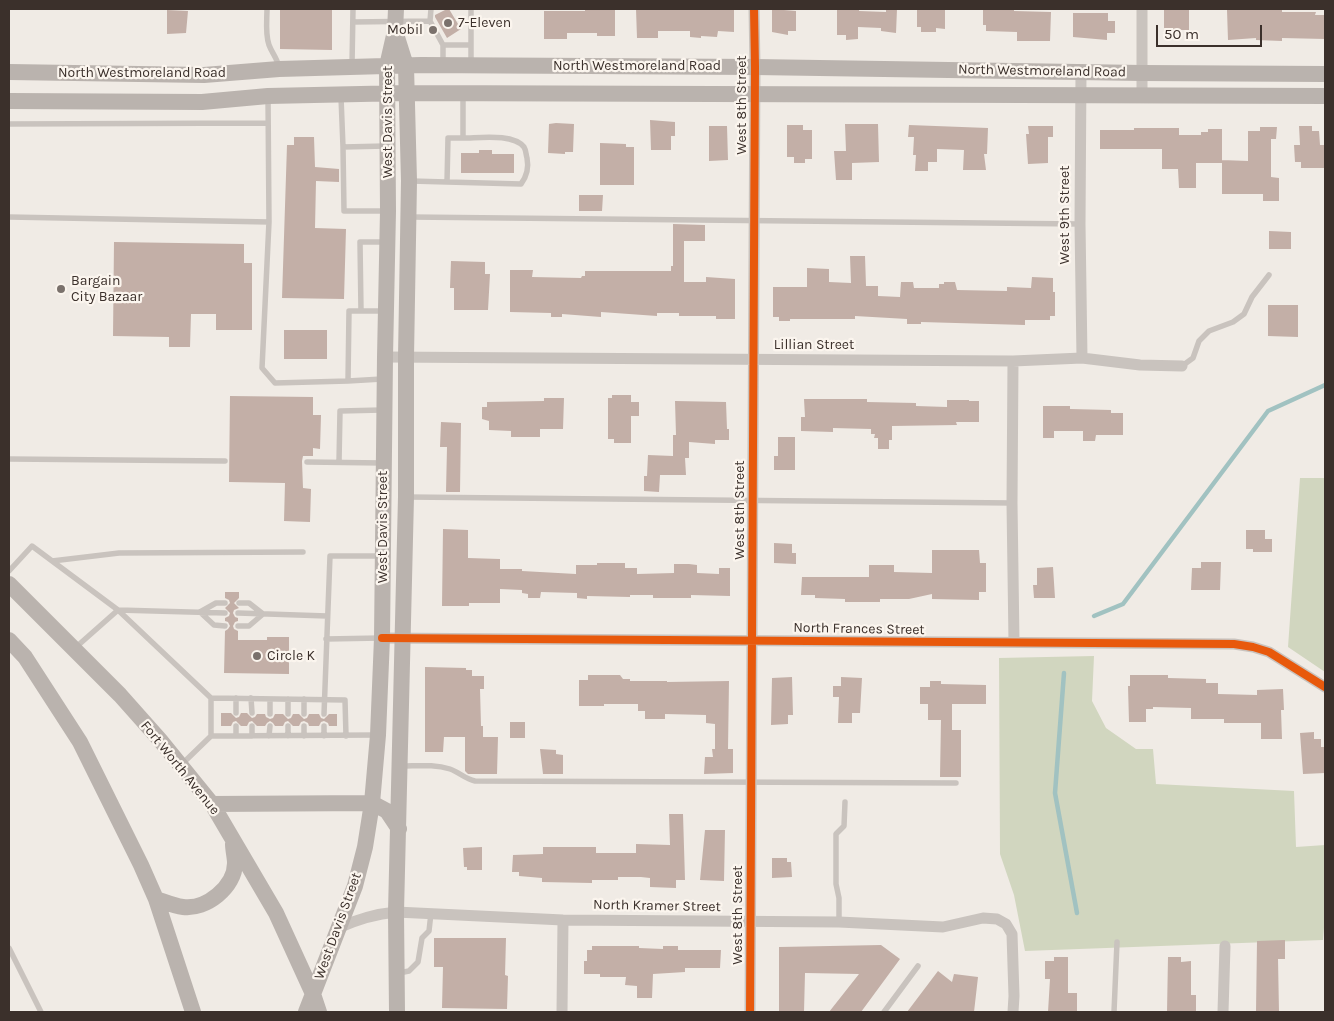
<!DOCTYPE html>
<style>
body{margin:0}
#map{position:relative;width:1334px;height:1021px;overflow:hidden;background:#f0ebe5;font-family:Karla,sans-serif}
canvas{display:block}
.frame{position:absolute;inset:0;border:10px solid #3b302b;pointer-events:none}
.scale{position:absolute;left:1156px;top:25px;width:106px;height:22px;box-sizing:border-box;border:2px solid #3b302b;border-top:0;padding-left:6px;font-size:15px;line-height:18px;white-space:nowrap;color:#3b302b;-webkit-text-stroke:4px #fbf5ee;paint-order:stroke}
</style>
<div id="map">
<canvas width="1334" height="1021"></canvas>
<div class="frame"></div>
<div class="scale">50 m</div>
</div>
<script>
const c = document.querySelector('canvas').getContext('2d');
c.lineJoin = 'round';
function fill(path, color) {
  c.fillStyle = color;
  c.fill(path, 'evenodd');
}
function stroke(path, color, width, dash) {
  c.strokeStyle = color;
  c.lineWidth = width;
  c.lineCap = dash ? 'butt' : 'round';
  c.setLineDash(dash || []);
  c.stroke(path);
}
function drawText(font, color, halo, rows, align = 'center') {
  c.font = font + ' Karla,sans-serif';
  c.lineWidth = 4.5;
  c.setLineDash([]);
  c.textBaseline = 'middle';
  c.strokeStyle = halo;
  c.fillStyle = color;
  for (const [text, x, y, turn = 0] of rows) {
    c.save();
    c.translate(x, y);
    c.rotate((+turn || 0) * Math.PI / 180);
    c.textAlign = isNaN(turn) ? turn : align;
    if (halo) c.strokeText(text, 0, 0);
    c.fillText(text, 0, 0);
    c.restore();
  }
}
const green = new Path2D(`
 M1300,478H1325V672L1288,647Z
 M1094,656L1092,701L1106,728L1136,749H1153L1156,784L1294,791L1296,847L1325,845V915L1323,940L1025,951L1014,895L1000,854L999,658Z`);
const stream = new Path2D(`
 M1094,616L1123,604L1268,411L1325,385
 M1064,673L1055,793L1077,913`);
const building = new Path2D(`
 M280,9H332V50L280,49Z
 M447,9H449L461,29L447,38L435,17V15Z
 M585,9H615V36H597V33H567V39H544V11H585Z
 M636,9H734V32L718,31L717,37L701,36V38L690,37V31H658V38H637Z
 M772,9L796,11V31H788V35L772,32Z
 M837,9H859V11L886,12V9H897L896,33L881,31V28L858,27V39L846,40V35H837Z
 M917,9H945V29L936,28V32H921V27H917Z
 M983,9H1014V11L1051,12L1050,41H1017V32L986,31V25H983Z
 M1164,9H1189V30H1164Z
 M1236,9H1282V12H1316L1315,15H1325V39L1282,38V41L1256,40V38L1228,40L1227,10Z
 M167,10L188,11L186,33L167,34Z
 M1073,13H1108V21H1115V33H1107V40L1073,37Z
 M650,120L675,122V136H671V150H651Z
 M556,123L574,124L573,152H565V154L548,153L549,124Z
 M845,124H878L879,162L852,163V180H836L834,151H846Z
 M787,125H803V130H812V159H805V163H794V157H787Z
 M909,125L988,128L987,154H984L986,170H963L964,150L937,149V162H928V171H915L916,155H913L914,137H908Z
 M709,126H727L728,160L709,161Z
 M1028,126H1053V137H1048V163L1028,164L1026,134H1029Z
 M1299,126H1312V131H1319L1320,145H1325V168H1301V162H1295L1294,145H1300Z
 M1260,127H1277L1276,139H1271V177L1279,178V201H1263V194H1222V160L1248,161V131H1260Z
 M1134,128H1179V135H1201V132H1208V129H1222V163H1196V188H1179L1178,169H1162V149H1100V130H1134Z
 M294,137H314L315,167L339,169V182L316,181L315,228L346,229L344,299L282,298L287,145H294Z
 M600,143L626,144V147H634V185H600Z
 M479,150H492V154H514V173H461V153H479Z
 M579,195H603L602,211H579Z
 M673,224L705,225V241H684V282H706V277L735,279V319H716V316H679V313H657V316L601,312V317L562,314V317H551V313L510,312V270H533L532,277L581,278L582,276H585V271H671V266H673Z
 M1269,231L1291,232V249H1269Z
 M114,242L244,244V263H252V330H216V314H191L190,347H169V337L113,336Z
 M850,256H865L866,286H878V296L900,297L901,282H913L914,288H939V284H944V282H955L957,290L1007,291V287L1031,288L1032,277L1053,278V292H1055V316H1050V320H1025V325L921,322V324H907V319L855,316V319H790V321H779V317H773V287H807V268L829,269V282L851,283Z
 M451,261L485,262V274H490L488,310H454V288H450Z
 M1268,305H1298V337L1268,336Z
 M284,330H327V359H284Z
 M612,395H631V402H639V416H631V443H614V439H608V398H612Z
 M230,396L313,397V415H321L320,449L313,448V456H303L302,461L303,488L311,489L310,522L284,521L285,483L229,482Z
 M544,398H564L563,429H540V437H511V431L489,430V421L482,419V407H487V402L544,401Z
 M804,399H867V402L916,403V406L947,407V400H969V401H979V422H956L957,425L892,426V440H889V449H878V438H874L875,434H871V429L833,428V432L801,431V417H805Z
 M675,401L726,402L727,429H729V440H715V444L689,442V458H685L686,475H660L659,492L644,491V476H647L648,455L673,456V435H676Z
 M1043,406H1070V409L1111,410V413H1123V435H1096L1095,441H1083V431H1054V438H1043Z
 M441,422L461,423L460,492H446L447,447H440Z
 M778,437H795V470H774V456H778Z
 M443,529L468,530V558L500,559V569H522V571L576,574V565H597V563H625V568H637V574L674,573V564H689L697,565V573L719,574V568H730V596L691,595V598H653V595H630V597L587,596V599L577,598V593L541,592L540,598H528V594L522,593V590L500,589V603H469V606H442Z
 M1246,530H1265V539H1272V552H1253V549H1246Z
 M774,543L792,544V553H796V564L774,563Z
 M932,550H979L980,563H986V592H979V600L932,599V594L909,599H880V602H845V599L815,598V595H801L802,577H869V565H894V572L932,573Z
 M1201,562H1221L1220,590H1191L1192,568H1201Z
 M1053,567L1055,598H1034L1033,585H1037V568Z
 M225,592H239V598L234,603L239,608L234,610L233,613L235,617L238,618V621L235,622L233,626L234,629L238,631V640H267V637H289V674L224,673L225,631L228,629L230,626L228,622L225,621V618L229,616L230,613L225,608L230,603L229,600L225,598Z
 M425,667L466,668V670H472V676H484V689H480L481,726H483V737H498L497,774H468L465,771V737H444L443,752H425Z
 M588,675H620L623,679H630V681H667V682L729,681L728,749H733V773L704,774L705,757H713L712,749H715V724L706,723V715L665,714V719H645V711H638V704H604V706H579V680H588Z
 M1130,675H1168V678L1206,679V683H1218V694L1257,695V690L1283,689L1284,710H1281L1282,739H1261V723H1224V719H1191V708L1153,707V709H1146V722H1129L1128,686H1130Z
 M792,677L793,715H788V724L771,725L772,678Z
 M841,677L862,678L860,713H852V723H838L839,697H833V686H841Z
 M930,681H941V684L986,685V704H952V730H961V777H940L941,720H928V704H920V687H930Z
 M221,713H231L236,718L239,717L241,713H247L252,718L255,717L257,714H265L266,717L270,719L273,718L275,714H283L288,719L291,718L293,714H299L304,719L307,718L309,714H319L321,718L324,719L329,714H337V726H329L328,723L324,721L321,722L319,726H309L308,723L304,721L301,722L299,726H293L288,721L285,722L283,726H275L273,723L270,721L267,723L265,726H257L252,721L249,722L247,726H241L236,721L233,722L231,726H221Z
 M510,722H525V738H510Z
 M1314,732V739H1321V747H1325V773L1303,774L1300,733Z
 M540,749L556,750V754L563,755V774H543Z
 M669,814H683L685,880H676V888L650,887V878L641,877H618V880H592V883L542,882V878L519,876V872H512L513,855L543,854V847H596V853H636V844L670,845Z
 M705,830H725L724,881L700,880Z
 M482,847V870H467V867H464L463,848Z
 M772,858H787V862H791L792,877L772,878Z
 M434,938H506L505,975L508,976L507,1009L442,1008L443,967H434Z
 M1285,940V959H1278L1279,1012H1256L1257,941Z
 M881,945L900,959L861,1012H829L859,974L805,973L804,1012H779V947Z
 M592,946H639V948L663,949V946H678V950H721L720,968H685V972L653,974L652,998H637V986L625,985L626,977H600V974H584V961H587V950H592Z
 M1054,957H1068V993H1077V1012H1048L1050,979H1045V961H1054Z
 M1168,957H1181V962L1191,961V995H1196V1012H1167Z
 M938,971L952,982L954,974L978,977L974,1012H907Z`);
const lane = new Path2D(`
 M267,9C267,20 265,34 269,45C272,53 277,58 279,67
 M430,21L431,9
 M353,22L430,21L443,45V63
 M443,45H471
 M471,63V9
 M352,65L353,9
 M268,97L269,222
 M341,97L343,147L386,146
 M9,124L268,123
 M343,147L344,211H386
 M411,181L447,182L448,138H463V94
 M447,182L521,184C527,176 529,168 527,158C526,155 526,150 524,147C513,133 479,138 463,138
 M9,217L269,222L262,368L275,383L348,381L349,311H383
 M410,217L1080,224
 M361,311L360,242H385
 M1182,366L1193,358L1199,341L1209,331L1233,322L1244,314L1252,297L1269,275
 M348,381L382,379
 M9,459L225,461
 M307,462L382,463
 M339,462L340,411L382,410
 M407,497L1012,503
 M52,561L119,553L303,552
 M9,571L32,546L118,610L225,613
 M238,613L327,616
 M225,626L214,625L200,612L216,603H225
 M238,626H249L263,614L249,603H239
 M326,639L381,638
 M75,648L118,610L211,698L345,700L346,736
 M211,698V736
 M236,698V713
 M251,698L252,713
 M270,699V714
 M288,699V714
 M304,699V714
 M324,714L330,556H381
 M236,726V736
 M288,726V736
 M304,726V736
 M324,726V736
 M252,736V726
 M269,736L270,726
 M181,765L211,736L376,735
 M401,766C418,766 434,764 450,769C459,772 465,779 475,781L956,783
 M839,922V898L836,884V834L844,826L845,802
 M9,948L41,1012
 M399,973L409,971L418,962L422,938L429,931L431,913
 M884,1012L918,966
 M1114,1012L1117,942`);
const street = new Path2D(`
 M1142,9V96
 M1081,72L1080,224L1082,358
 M385,357L1013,361L1082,358L1140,365L1182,366
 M1013,361L1012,503L1014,642
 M382,638L1234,644L1253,647L1269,652L1325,687
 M338,928C358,919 375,914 396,912L563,920L839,922L943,927L983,918L997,919L1006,924L1012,934L1014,996L1013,1012
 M562,1012L563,920
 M750,1012L755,67L754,9
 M1223,1012L1225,946`);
const secondary = new Path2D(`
 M395,31L406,66L409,181L406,357V497L396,912L397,1012
 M9,72L204,75L279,69L421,65L755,67L1142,73L1325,74
 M9,101L202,102L268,96L407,93L1325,96
 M9,584L120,695L160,740L212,804L276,913L313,994L319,1012
 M9,640L25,657L80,742L141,865L156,899L193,1012
 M212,804L372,803L387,811L399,829
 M156,899C165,902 174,906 183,907C206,910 235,887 235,863C235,857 233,850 233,844
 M306,1012L355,886L365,847L372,803L378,735L382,638L385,357L388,211L387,66L395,31L396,9`);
const cycleway = new Path2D(`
 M382,638L1234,644L1253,647L1269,652L1325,687
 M750,1012L755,67L754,9`);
const markers = [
 [448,23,5,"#7a716c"],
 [433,30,5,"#7a716c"],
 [61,289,5,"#7a716c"],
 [257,656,5,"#7a716c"]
];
const poiNames = [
 ["7-Eleven",458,23],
 ["Mobil",423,30,"right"],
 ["Bargain",71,281],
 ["City Bazaar",71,297],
 ["Circle K",267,656]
];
const streetNames = [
 ["North Westmoreland Road",637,66],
 ["North Westmoreland Road",1042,71,1],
 ["North Westmoreland Road",142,73],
 ["West 8th Street",742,105,-90],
 ["West Davis Street",388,122,-90],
 ["West 9th Street",1065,215,-90],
 ["Lillian Street",814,345],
 ["West 8th Street",740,510,-90],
 ["West Davis Street",383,527,-90],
 ["North Frances Street",859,629,1],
 ["Fort Worth Avenue",180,768,51],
 ["North Kramer Street",657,906,1],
 ["West 8th Street",738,915,-90],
 ["West Davis Street",338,926,-70]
];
fill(green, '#d1d6bf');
stroke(stream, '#a1c2c1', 4.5);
fill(building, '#c3afa7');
stroke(lane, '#c9c3be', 5.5);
stroke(street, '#c9c3be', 11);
stroke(secondary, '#bab3ae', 16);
stroke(cycleway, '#e8590c', 8);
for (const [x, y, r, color] of markers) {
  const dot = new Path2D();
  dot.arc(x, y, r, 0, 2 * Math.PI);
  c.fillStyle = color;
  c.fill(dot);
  stroke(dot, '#fbf5ee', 2);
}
drawText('14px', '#3b302b', '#fbf5ee', poiNames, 'left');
drawText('14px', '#3b302b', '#fbf5ee', streetNames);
</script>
